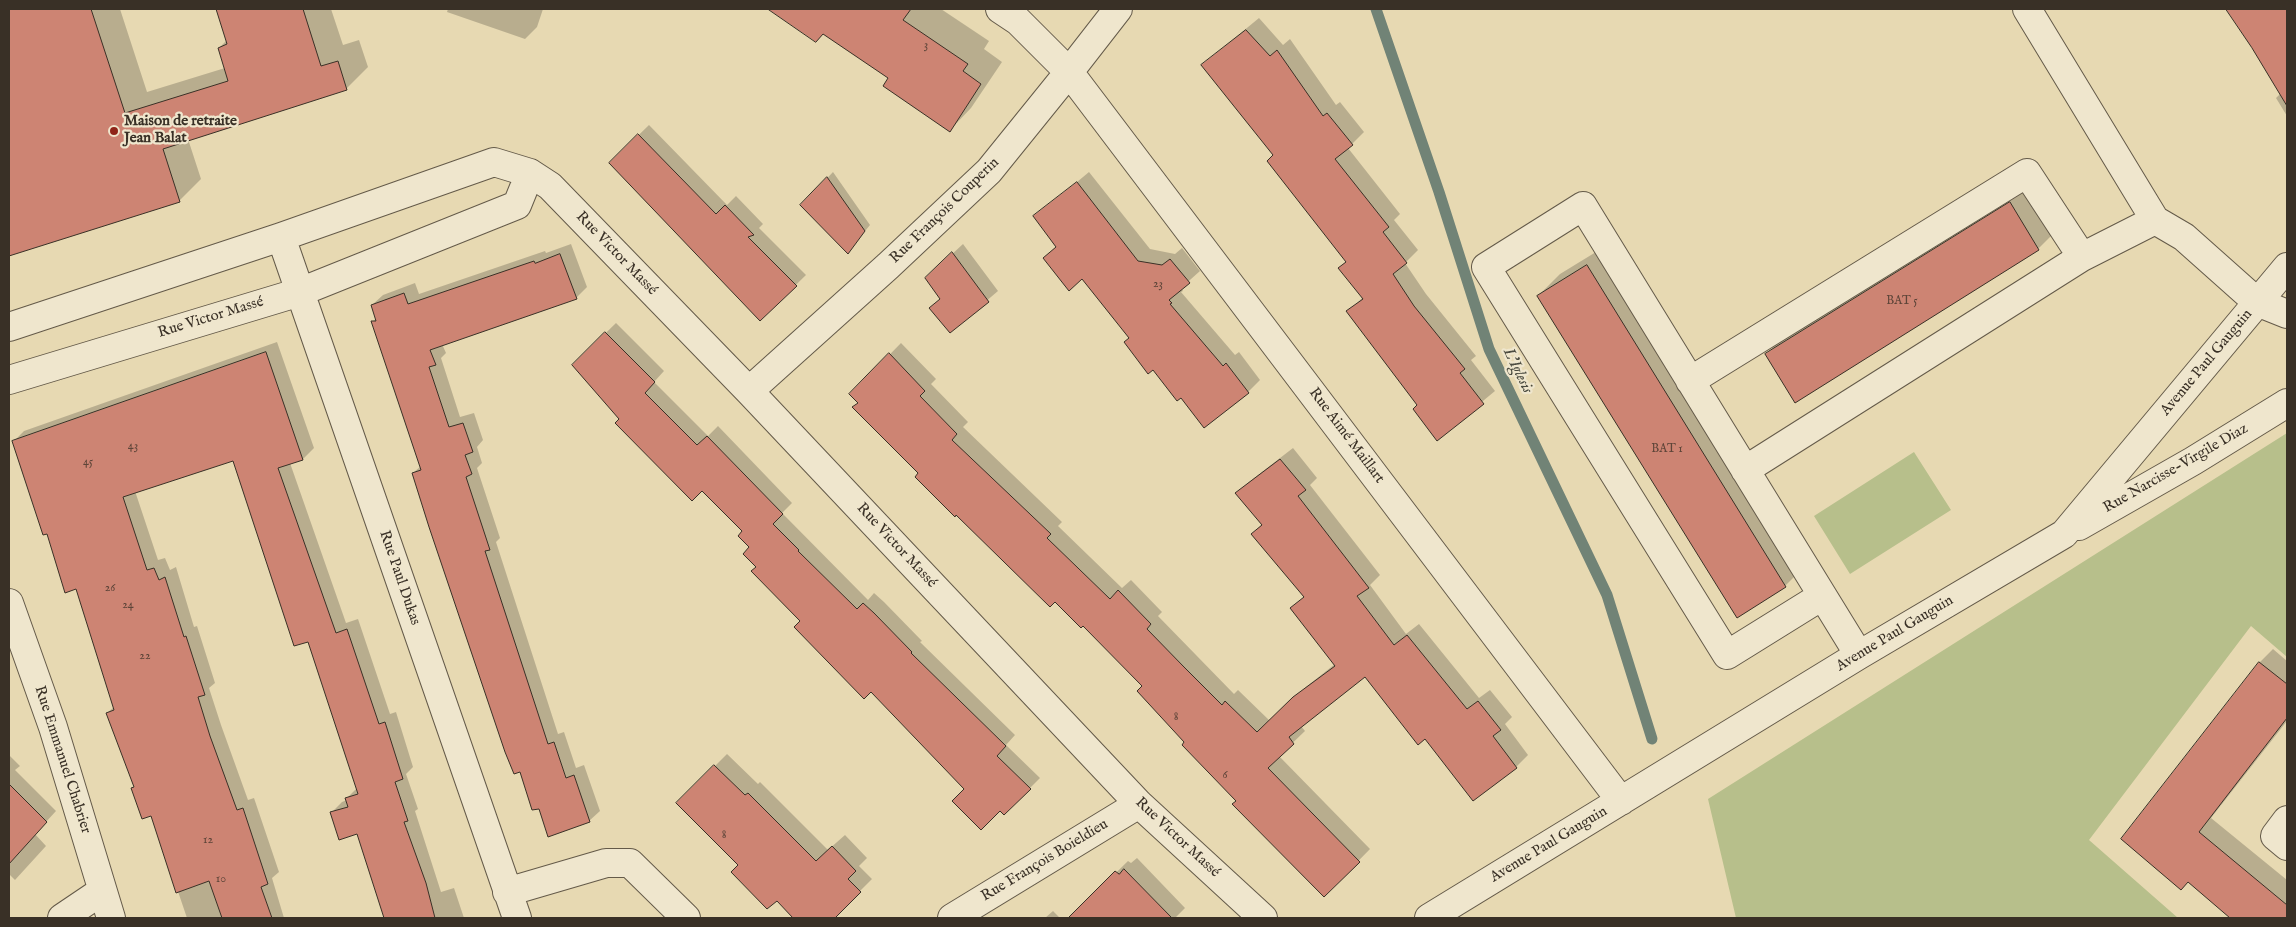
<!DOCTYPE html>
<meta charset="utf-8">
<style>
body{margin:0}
#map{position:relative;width:2296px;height:927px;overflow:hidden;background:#e7d9b2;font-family:"IM FELL English",serif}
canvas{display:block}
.frame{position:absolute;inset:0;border:10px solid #393026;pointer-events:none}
</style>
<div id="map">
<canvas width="2296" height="927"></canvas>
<div class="frame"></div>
</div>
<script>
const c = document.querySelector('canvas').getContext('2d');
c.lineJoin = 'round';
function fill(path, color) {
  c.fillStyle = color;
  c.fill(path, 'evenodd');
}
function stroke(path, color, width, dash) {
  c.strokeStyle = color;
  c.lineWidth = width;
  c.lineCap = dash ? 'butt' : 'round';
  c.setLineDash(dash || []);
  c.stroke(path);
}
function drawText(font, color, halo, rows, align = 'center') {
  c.font = font + ' "IM FELL English",serif';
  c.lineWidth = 4.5;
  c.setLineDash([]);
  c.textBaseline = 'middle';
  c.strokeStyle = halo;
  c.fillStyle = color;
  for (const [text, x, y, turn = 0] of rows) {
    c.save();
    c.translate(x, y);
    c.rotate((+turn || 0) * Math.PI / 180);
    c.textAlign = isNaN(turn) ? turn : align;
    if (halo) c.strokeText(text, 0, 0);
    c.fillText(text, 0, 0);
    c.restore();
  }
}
const green = new Path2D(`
 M2287,433V657L2251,626L2089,840L2178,918H1736L1708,799Z
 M1914,452L1951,510L1850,574L1814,516Z`);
const shadow = new Path2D(`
 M9,9H120L147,92L225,68L219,48L227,40L217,9H331L343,45L359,40L368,67L346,89L188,139L201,179L179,201L12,254L9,243Z
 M448,9H543L537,27L525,39L447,12Z
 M770,9H941L989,41L984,49L1002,62L971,108L950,130L889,78L824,32L816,41Z
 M2228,9H2287V116L2276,98L2281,93Z
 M1259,18L1283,45L1290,39L1336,105L1340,102L1364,132L1348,148L1400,214L1394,220L1418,250L1405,263L1426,294L1476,356L1471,360L1495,391L1437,439L1418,405L1348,312L1363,297L1340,268L1346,261L1274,155L1202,65Z
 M649,125L727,205L736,196L763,224L759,228L806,275L760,320L610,163Z
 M833,172L870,225L848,252L802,205Z
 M1089,172L1150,249L1175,254L1182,248L1200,271L1181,288L1183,291L1181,292L1235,355L1239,352L1260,380L1248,392L1181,396L1130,338L1083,277L1044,258L1057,246L1035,217Z
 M2027,186L2055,232L2038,249L1766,354L1784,337Z
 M571,244L587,287L576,298L442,344L446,353L441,358L460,417L474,413L483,440L477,447L482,463L477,468L500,538L496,542L558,734L564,732L576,768L584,765L600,811L589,821L540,807L520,771L413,473L421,466L373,321L377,318L372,305L383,295L415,283L419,294L545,251L546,253Z
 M963,244L998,291L950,332L931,308L941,298L937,268Z
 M1609,244L1807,564L1785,586L1538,296L1560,274Z
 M616,323L664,371L654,382L708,436L718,426L792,503L782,513L868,600L874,593L884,602L922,641L920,642L1015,735L1006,745L1040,778L1004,814L966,788L802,621L757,567L744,531L702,489L620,419L573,365Z
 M277,342L314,448L303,459L290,463L346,623L358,619L390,714L396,712L413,767L406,774L418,809L415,811L441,892L454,888L464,918H383L385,916L358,832L331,813L342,802L347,800L346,799L357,788L308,640L234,460L135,491L158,560L165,558L170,570L176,567L194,627L197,626L215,683L209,688L221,725L248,800L254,798L279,872L272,878L284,918H187L152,815L135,787L107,713L114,707L77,588L48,532L13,442L24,431Z
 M901,343L936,379L931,384L968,422L963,427L1062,522L1058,526L1122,588L1131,580L1162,612L1158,616L1234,694L1238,690L1270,721L1306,687L1335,664L1291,609L1305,596L1253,534L1262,524L1237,493L1249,482L1293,448L1317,478L1310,485L1380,575L1370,585L1406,634L1419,624L1479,698L1490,690L1512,717L1505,724L1528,755L1516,767L1473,799L1426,738L1365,675L1301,726L1305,731L1279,756L1370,849L1324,896L1237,801L1186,742L1144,686L1083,624L920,473L851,394Z
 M2273,649L2287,661V721L2211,818L2287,880V918H2232L2188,881L2123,839L2260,662Z
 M727,754L758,784L760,782L828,850L845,835L867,858L859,866L872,879L833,918H818L812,912L806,918L794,905L739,865L678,803Z
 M9,755L20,766L15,770L56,811L35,834L46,846L15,880L9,874Z
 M1137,858L1185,908L1175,918H1070L1128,861L1131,863Z
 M1053,911L1060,918H1045Z`);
const stream = new Path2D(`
 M1376,9L1439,192L1489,349L1607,595L1652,739`);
const building = new Path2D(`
 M9,9H91L125,113L228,81L218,48L227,44L216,9H303L321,66L338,61L347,90L163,149L180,202L9,256Z
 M768,9H911L903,20L968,64L963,71L981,84L950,132L883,86L888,78L823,34L816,42Z
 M2226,9H2287V106L2252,48Z
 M1246,30L1270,56L1277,50L1323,116L1327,113L1353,145L1335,159L1389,227L1383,232L1407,263L1393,274L1414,306L1465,369L1460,373L1484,404L1437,441L1413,409L1417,405L1346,311L1363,299L1338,268L1346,262L1267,161L1273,155L1201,65Z
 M638,134L716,214L725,205L754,235L748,237L797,286L760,321L609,163Z
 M827,177L865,231L848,254L800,205Z
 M1077,182L1138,261L1162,265L1170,259L1190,283L1169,300L1172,303L1170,304L1223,366L1226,363L1249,393L1204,428L1181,398L1177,401L1153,370L1148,374L1124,342L1129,338L1082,279L1069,291L1043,258L1056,247L1033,216Z
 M2010,202L2039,250L1795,403L1765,354Z
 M952,252L989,302L950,333L929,308L940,299L925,278Z
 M560,254L577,299L430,350L436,365L429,367L449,427L463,423L473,452L465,455L472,474L466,477L490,550L485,551L548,744L554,742L566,778L574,775L590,822L548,837L539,809L532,810L520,772L514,774L505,752L429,527L412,473L421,470L371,321H376L371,305L404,293L408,304L534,261L535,263Z
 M1587,265L1786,587L1737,618L1537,296Z
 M605,332L655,382L645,393L697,445L707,436L783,514L773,524L799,550L798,551L857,609L863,603L874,613L912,652L911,653L1006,746L997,756L1031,789L1004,815L1000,811L981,830L952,801L964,789L871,692L864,699L794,627L800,621L751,571L756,567L743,554L749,547L738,536L742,531L702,491L692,501L615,423L619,419L572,365Z
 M266,352L303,460L278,468L336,633L347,629L379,724L385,722L403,779L395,782L408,821L404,822L426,883L435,918H384L357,834L339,840L330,812L348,807L345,798L358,794L308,642L294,646L233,461L123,497L147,570L154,568L159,580L165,577L184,637L186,636L205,695L198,697L210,736L237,810L243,808L268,884L261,887L272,918H222L209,881L176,893L151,816L142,819L131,788L134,787L106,713L114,710L76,589L65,593L47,534L43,535L12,441Z
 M889,353L925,391L920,396L957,434L952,440L1051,534L1047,538L1110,599L1118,590L1151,624L1147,629L1184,667L1222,705L1225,701L1257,732L1293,697L1335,666L1290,608L1304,597L1251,534L1262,525L1235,493L1280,459L1306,490L1298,496L1369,588L1357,596L1394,645L1407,635L1467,709L1478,701L1501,730L1493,736L1517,768L1473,801L1425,739L1418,745L1365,677L1289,737L1294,744L1268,768L1360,862L1324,897L1232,804L1236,801L1182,745L1184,742L1137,691L1142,686L1083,626L1081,628L1055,602L1050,607L956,515L955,517L915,477L918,473L852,407L858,403L849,394Z
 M2259,662L2287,684V718L2199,832L2287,905V918H2230L2188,882L2181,890L2121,839Z
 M714,765L745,795L748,793L816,861L832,846L856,871L848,879L861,892L835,918H793L777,901L767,909L731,872L738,865L676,803Z
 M9,784L47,822L9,864Z
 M1124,869L1172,918H1068L1115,871L1119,874Z`);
const minor = new Path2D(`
 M1000,9L1018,21L1069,72L1621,801
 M2027,9L2155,220L2184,237L2257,302L2287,314
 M281,237L517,918
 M9,327L281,237L494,162L530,173L550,186L749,391L1139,804L1263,918
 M9,380L300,292L517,205L530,173
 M1690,381L2027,173L2082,257
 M749,391L888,266L989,171L1069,72L1118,9
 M1745,470L2082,257L2155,220
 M2079,526L2193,461L2287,403
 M1822,596L1727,655L1486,267L1583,206L1859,655
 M9,603L53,727L111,918
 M2287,820L2275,836L2287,846
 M507,892L606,863H630L686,918
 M62,918L102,891
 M952,918L1139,804
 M1429,918L1859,655L2064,534L2287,267`);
const markers = [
 [114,131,5,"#8f2418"]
];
const numberNames = [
 ["3",926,46],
 ["23",1158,285],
 ["BAT 5",1902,302],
 ["43",133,447],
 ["BAT 1",1667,450],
 ["45",88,463],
 ["26",110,589],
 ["24",128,606],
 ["22",145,657],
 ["8",1176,718],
 ["6",1225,776],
 ["8",724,836],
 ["12",208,841],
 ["10",221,880]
];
const poiNames = [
 ["Maison de retraite",124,122],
 ["Jean Balat",124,139]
];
const streetNames = [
 ["Rue François Couperin",945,211,-44],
 ["Rue Victor Massé",616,254,46],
 ["Rue Victor Massé",211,318,-17],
 ["Avenue Paul Gauguin",2207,363,-50],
 ["Rue Aimé Maillart",1346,436,53],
 ["Rue Narcisse-Virgile Diaz",2176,469,-30],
 ["Rue Victor Massé",896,546,47],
 ["Rue Paul Dukas",399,578,71],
 ["Avenue Paul Gauguin",1895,634,-31],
 ["Rue Emmanuel Chabrier",62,760,72],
 ["Rue Victor Massé",1177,838,43],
 ["Avenue Paul Gauguin",1549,845,-31],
 ["Rue François Boieldieu",1045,861,-31]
];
const waterNames = [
 ["L'Iglesis",1517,371,64]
];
fill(green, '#b7bf8b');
fill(shadow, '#0003');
stroke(stream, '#718376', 11);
fill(building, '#cd8473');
stroke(building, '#393026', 1);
stroke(minor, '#645a49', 30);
stroke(minor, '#efe6cd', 28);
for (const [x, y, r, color] of markers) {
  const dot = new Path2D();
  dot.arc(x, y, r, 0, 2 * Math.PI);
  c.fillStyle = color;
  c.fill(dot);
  stroke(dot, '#efe6cd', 2);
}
drawText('12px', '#5e4539', null, numberNames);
drawText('bold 15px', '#393026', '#efe6cd', poiNames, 'left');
drawText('15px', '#393026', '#efe6cd', streetNames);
drawText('italic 16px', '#4c4c41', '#efe6cd', waterNames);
</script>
